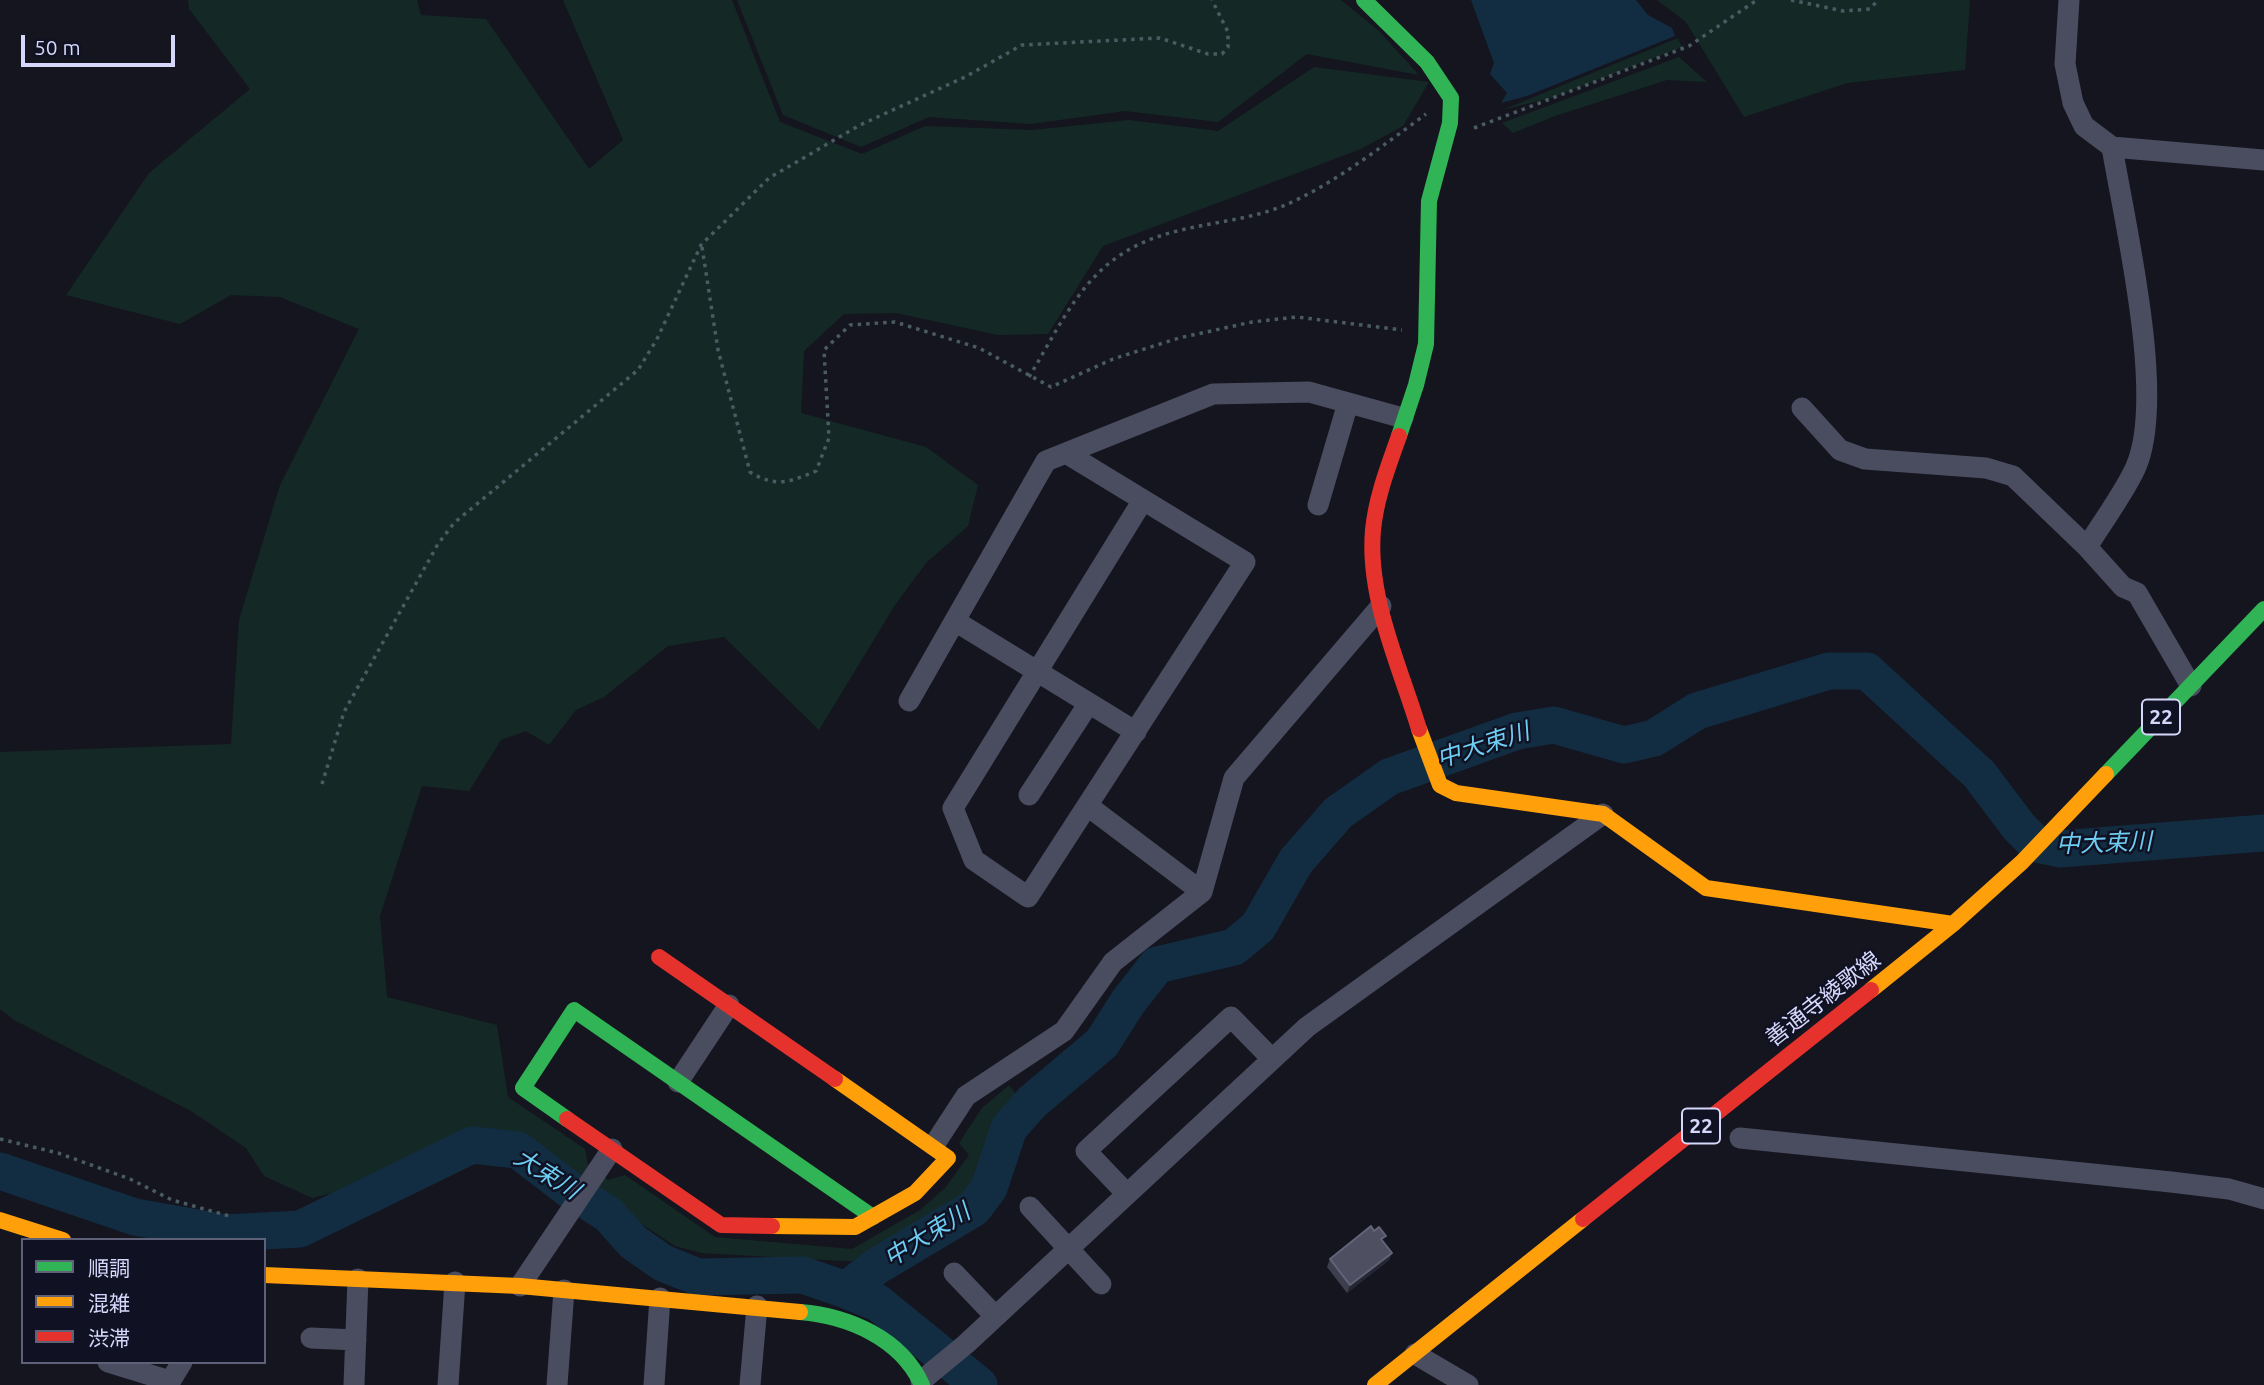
<!DOCTYPE html>
<meta charset="utf-8">
<style>
body{margin:0}
#map{position:relative;width:2264px;height:1385px;overflow:hidden;background:#14151f;font-family:Ubuntu,"Noto Sans JP",sans-serif}
canvas{display:block}
.legend{position:absolute;left:21px;top:1238px;width:245px;height:126px;box-sizing:border-box;background:#101123;border:2px solid #5f6179;margin:0;padding:9px 12px;list-style:none;font-size:21px;color:#d6d8fb}
.legend li{display:flex;align-items:center;gap:14px;height:35px}
.legend b{width:35px;border:2px solid #5f6179}
.scale{position:absolute;left:21px;top:35px;width:154px;height:32px;box-sizing:border-box;border:4px solid #d6d8fb;border-top:0;padding-left:9px;font-size:21px;line-height:24px;white-space:nowrap;color:#d6d8fb;-webkit-text-stroke:5px #101123;paint-order:stroke}
</style>
<div id="map">
<canvas width="2264" height="1385"></canvas>
<ul class="legend">
<li><b style="height:9px;background:#30b455"></b>順調</li>
<li><b style="height:9px;background:#ff9f0a"></b>混雑</li>
<li><b style="height:9px;background:#e5322d"></b>渋滞</li>
</ul>
<div class="scale">50 m</div>
</div>
<script>
const c = document.querySelector('canvas').getContext('2d');
c.lineJoin = 'round';
function fill(path, color) {
  c.fillStyle = color;
  c.fill(path, 'evenodd');
}
function stroke(path, color, width, dash) {
  c.strokeStyle = color;
  c.lineWidth = width;
  c.lineCap = dash ? 'butt' : 'round';
  c.setLineDash(dash || []);
  c.stroke(path);
}
function drawText(font, color, halo, rows, align = 'center') {
  c.font = font + ' Ubuntu,"Noto Sans JP",sans-serif';
  c.lineWidth = 5;
  c.setLineDash([]);
  c.textBaseline = 'middle';
  c.strokeStyle = halo;
  c.fillStyle = color;
  for (const [text, x, y, turn = 0] of rows) {
    c.save();
    c.translate(x, y);
    c.rotate((+turn || 0) * Math.PI / 180);
    c.textAlign = isNaN(turn) ? turn : align;
    if (halo) c.strokeText(text, 0, 0);
    c.fillText(text, 0, 0);
    c.restore();
  }
}
const green = new Path2D(`
 M188,0H417L421,15L486,19L589,169L623,140L563,0H732L780,122L862,154L925,126L1032,130L1129,120L1218,131L1314,67L1429,82L1403,126L1361,149L1103,246L1048,334L998,335L896,313L844,314L804,351L801,413L926,447L978,485L968,526L926,563L895,605L819,730L724,637L668,646L604,697L576,710L549,745L526,731L501,740L469,791L422,786L380,916L387,997L497,1025L508,1097L585,1149L588,1165L608,1180L625,1175L715,1237L852,1249L920,1210L945,1188L969,1155L959,1143L982,1108L1009,1085L1016,1094L1000,1119L975,1186L953,1208L862,1262L701,1253L675,1246L572,1178L527,1143L478,1134L365,1195L336,1192L312,1198L264,1176L246,1148L191,1111L14,1020L0,1009V752L231,744L239,620L280,485L359,329L280,297L231,295L180,324L66,295L149,173L250,89L189,9Z
 M737,0H1341L1379,31L1419,75L1307,54L1218,122L1125,111L1031,124L929,117L861,147L783,115Z
 M1657,0H1970L1965,70L1847,83L1744,117L1686,22Z
 M1678,38L1682,47L1551,98L1502,110Z
 M1679,57L1707,82L1667,80L1555,116L1513,133L1502,123Z`);
const water = new Path2D(`
 M1471,0H1636L1648,15L1672,28L1675,36L1527,96L1501,103L1507,93L1490,74L1494,63Z`);
const river = new Path2D(`
 M0,1171L135,1217L225,1233L300,1229L472,1145L518,1150L570,1190L609,1215L633,1242L663,1263L698,1277L803,1275L846,1290L878,1303L979,1385
 M846,1290L877,1266L974,1208L989,1188L1009,1128L1032,1102L1102,1043L1128,1002L1157,965L1234,947L1258,927L1296,861L1338,813L1389,777L1517,731L1554,725L1624,745L1654,738L1697,711L1829,671H1867L1979,774L2019,827L2036,844L2060,849L2264,833`);
const path = new Path2D(`
 M1791,0L1843,11L1870,9L1878,0
 M1474,128L1689,46L1757,0
 M702,247L718,350L750,472C776,488 790,482 816,471L829,438L824,350L850,325L895,322L979,348L1051,387L1113,359L1179,338L1252,322L1297,317L1402,330
 M1029,377C1053,338 1075,289 1112,261C1163,221 1228,228 1283,206C1331,186 1384,145 1426,114
 M322,784L344,712L438,544L454,523L638,370L657,339L701,245L769,178L860,125L965,77L1022,45L1160,38L1208,54H1222L1228,47V32L1212,0
 M0,1139L58,1153L130,1179L172,1200L233,1217`);
const street = new Path2D(`
 M2069,0L2065,64L2073,103L2084,126L2112,147L2264,160
 M1802,408L1840,450L1865,459L1986,468L2013,476L2087,547L2123,587L2137,593L2191,686
 M1066,453L1245,562L1028,897L974,860L953,808L1143,500
 M1318,505L1348,403
 M2087,547C2103,521 2122,496 2135,469C2167,400 2125,225 2112,147
 M955,621L1136,732
 M909,701L1046,461L1213,394L1309,392L1403,418
 M1029,795L1089,703
 M1088,806L1202,892
 M678,1082L729,1005
 M1740,1138L2171,1182L2229,1189L2264,1199
 M934,1145L966,1096L1064,1031L1113,962L1202,892L1234,778L1381,606
 M1127,1194L1086,1151L1231,1017L1272,1059
 M1030,1207L1101,1284
 M954,1273L995,1316
 M520,1286L612,1149
 M311,1338L356,1340
 M1415,1354L1468,1385
 M108,1362L170,1381
 M921,1381L966,1344L1307,1027L1603,814
 M168,1385L182,1362
 M354,1385L358,1279
 M448,1385L455,1282
 M557,1385L564,1290
 M654,1385L660,1298
 M750,1385L757,1306`);
const fast = new Path2D(`
 M1364,0L1427,62L1451,98L1450,123L1429,201L1426,344L1416,385L1399,436
 M2106,774L2264,609
 M567,1119L523,1088L574,1010L873,1217
 M800,1312C848,1316 901,1338 922,1385`);
const slow = new Path2D(`
 M1419,729L1440,785L1456,793L1603,814L1706,888L1953,924
 M1871,990L1953,924L2022,862L2106,774
 M0,1220L63,1240
 M772,1226L855,1227L915,1193L948,1158L835,1079
 M264,1275L520,1286L800,1312
 M1375,1385L1583,1219`);
const jam = new Path2D(`
 M1399,436C1388,467 1376,498 1373,530C1367,598 1400,666 1419,729
 M659,957L835,1079
 M567,1119L721,1225L772,1226
 M1583,1219L1871,990`);
const wall = new Path2D(`
 M1374,1231L1392,1253L1389,1260L1347,1293L1327,1267L1330,1259Z`);
const shadedWall = new Path2D(`
 M1392,1253L1389,1260L1347,1293L1350,1285Z`);
const building = new Path2D(`
 M1371,1226L1374,1231L1379,1227L1386,1236L1381,1239L1392,1253L1350,1285L1330,1259Z`);
const shields = [
 [2161,717,38],
 [1701,1126,38]
];
const shieldNames = [
 ["22",2161,717],
 ["22",1701,1126]
];
const streetNames = [
 ["善通寺綾歌線",1823,999,-38]
];
const waterNames = [
 ["中大束川",1483,745,-18],
 ["中大束川",2104,843,-2],
 ["大束川",547,1174,32],
 ["中大束川",927,1235,-32]
];
fill(green, '#142926');
fill(water, '#122d42');
stroke(river, '#122d42', 37);
stroke(path, '#4b5b62', 3.5, [3.5, 5]);
stroke(street, '#4a4d5f', 21);
stroke(fast, '#30b455', 16);
stroke(slow, '#ff9f0a', 16);
stroke(jam, '#e5322d', 16);
fill(wall, '#3d3f4e');
fill(shadedWall, '#262733');
fill(building, '#4e4f61');
stroke(building, '#636479', 2);
for (const [x, y, w] of shields) {
  const box = new Path2D();
  box.roundRect(x - w / 2, y - 17.5, w, 35, 5);
  c.fillStyle = '#101123';
  c.fill(box);
  stroke(box, '#d6d8fb', 2);
}
drawText('bold 21px', '#d6d8fb', null, shieldNames);
drawText('23px', '#d6d8fb', '#101123', streetNames);
drawText('italic 24px', '#6dcdf2', '#101123', waterNames);
</script>
